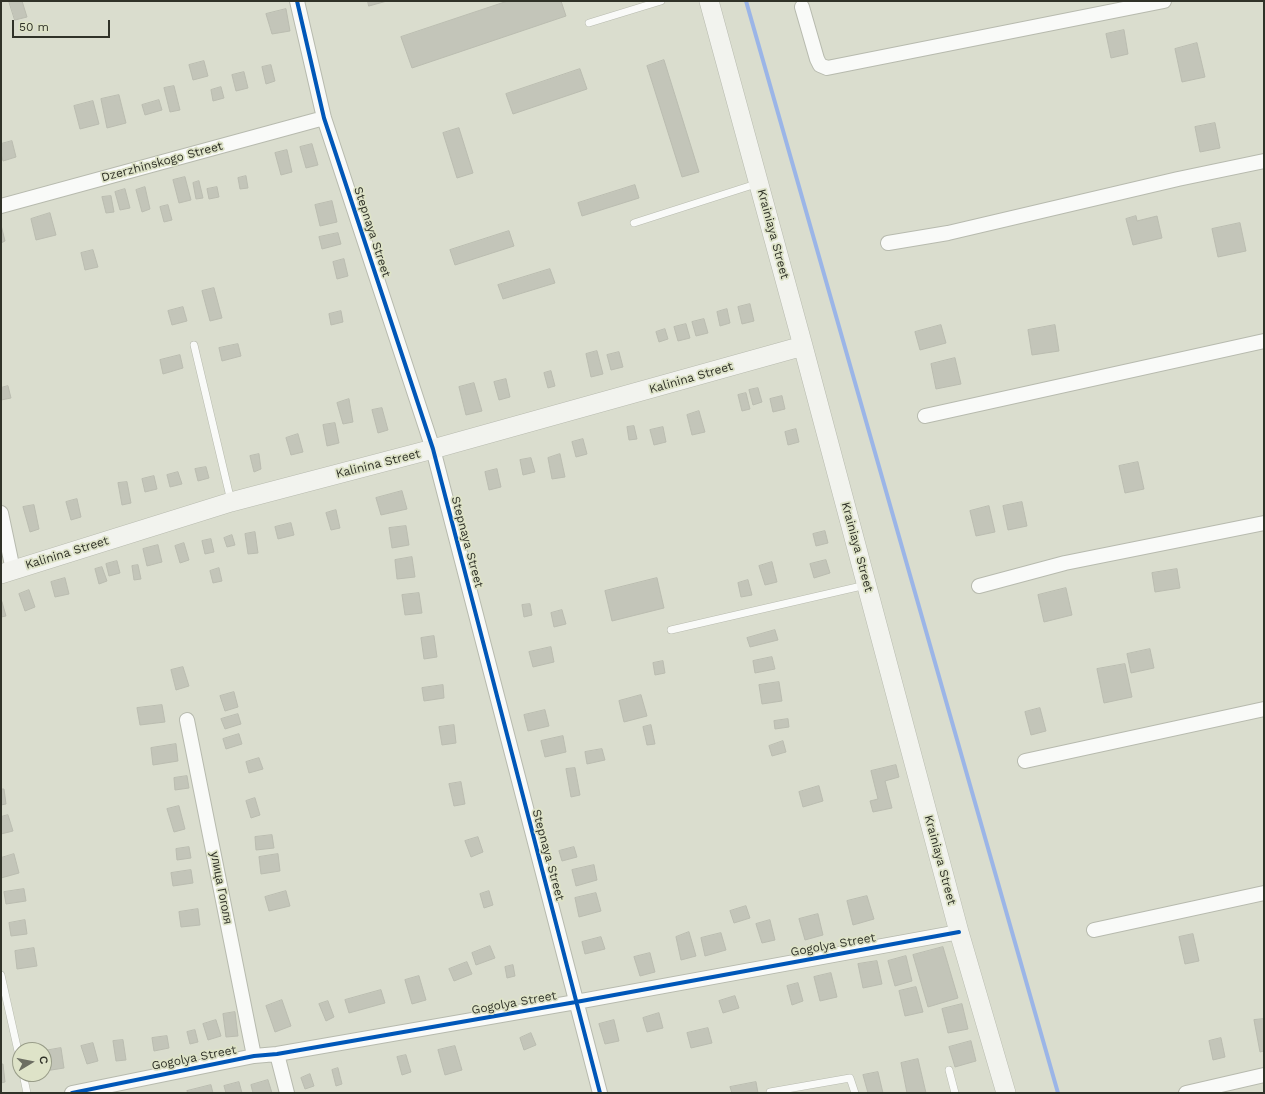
<!DOCTYPE html>
<meta charset="utf-8">
<style>
body{margin:0}
#map{position:relative;width:1265px;height:1094px;overflow:hidden;background:#daddce;font-family:"Work Sans",sans-serif}
canvas{display:block}
.frame{position:absolute;inset:0;border:2px solid #303228;pointer-events:none}
.north{position:absolute;left:12px;top:1042px;width:40px;height:40px;box-sizing:border-box;background:#dee3c8;border:1px solid #989c88;border-radius:50%;rotate:80deg;font-size:11px;font-weight:700;line-height:16px;text-align:center;color:#303228}
.north::after{content:'';display:block;margin:auto;width:14px;height:18px;background:#6c6e62;clip-path:polygon(50% 0,100% 100%,50% 72%,0 100%)}
.scale{position:absolute;left:12px;top:20px;width:98px;height:18px;box-sizing:border-box;border:2px solid #303228;border-top:0;padding-left:5px;font-size:12px;line-height:14px;white-space:nowrap;color:#303228;-webkit-text-stroke:3px #dee3c8;paint-order:stroke}
</style>
<div id="map">
<canvas width="1265" height="1094"></canvas>
<div class="frame"></div>
<div class="north">С</div>
<div class="scale">50 m</div>
</div>
<script>
const c = document.querySelector('canvas').getContext('2d');
c.lineJoin = 'round';
function stroke(path, color, width, dash) {
  c.strokeStyle = color;
  c.lineWidth = width;
  c.lineCap = dash ? 'butt' : 'round';
  c.setLineDash(dash || []);
  c.stroke(path);
}
function fill(path, color) {
  c.fillStyle = color;
  c.fill(path, 'evenodd');
}
function drawText(font, color, halo, rows, align = 'center') {
  c.font = font + ' "Work Sans",sans-serif';
  c.lineWidth = 3.5;
  c.setLineDash([]);
  c.textBaseline = 'middle';
  c.strokeStyle = halo;
  c.fillStyle = color;
  for (const [text, x, y, turn = 0] of rows) {
    c.save();
    c.translate(x, y);
    c.rotate((+turn || 0) * Math.PI / 180);
    c.textAlign = isNaN(turn) ? turn : align;
    if (halo) c.strokeText(text, 0, 0);
    c.fillText(text, 0, 0);
    c.restore();
  }
}
const stream = new Path2D(`
 M746,1L1058,1093`);
const building = new Path2D(`
 M9,1H22L27,17L15,20Z
 M368,1H387L369,6Z
 M508,1H561L566,16L412,68L401,37Z
 M286,9L290,31L272,34L266,14Z
 M1124,30L1128,54L1111,58L1106,34Z
 M1197,43L1205,77L1182,82L1175,49Z
 M664,60L699,172L682,177L647,66Z
 M204,61L208,76L193,80L189,65Z
 M271,65L275,81L266,84L262,67Z
 M580,69L587,89L513,114L506,94Z
 M244,72L248,88L236,91L232,75Z
 M174,86L180,110L170,112L164,88Z
 M221,87L224,98L213,101L211,90Z
 M119,95L126,123L107,128L101,99Z
 M159,100L162,110L145,115L142,105Z
 M93,101L99,124L80,129L74,106Z
 M1215,123L1220,148L1200,152L1195,127Z
 M459,128L473,173L457,178L443,133Z
 M12,141L16,157L3,161L1,154V144Z
 M312,144L318,165L306,168L300,147Z
 M287,150L292,172L281,175L275,153Z
 M246,176L248,188L240,189L238,178Z
 M185,177L191,200L179,203L173,180Z
 M199,181L203,198L196,199L193,183Z
 M635,185L639,198L582,216L578,203Z
 M145,187L150,209L142,212L136,190Z
 M217,187L219,197L209,199L207,189Z
 M125,189L130,208L120,210L115,192Z
 M111,196L114,212L106,213L102,197Z
 M332,201L337,222L320,226L315,205Z
 M168,205L172,220L164,222L160,207Z
 M50,213L56,235L36,240L31,219Z
 M1136,216L1137,221L1157,216L1162,238L1133,245L1126,219Z
 M1240,223L1246,251L1218,257L1212,229Z
 M1,225L5,241L1,243Z
 M509,231L514,246L455,265L450,250Z
 M338,233L341,244L322,249L319,237Z
 M93,250L98,267L85,270L81,253Z
 M344,259L348,276L337,279L333,262Z
 M550,269L555,283L503,299L498,285Z
 M214,288L222,318L210,321L202,291Z
 M750,304L754,321L742,324L738,307Z
 M183,307L187,321L172,325L168,311Z
 M727,309L730,323L720,326L717,312Z
 M341,311L343,322L331,325L329,314Z
 M704,319L708,333L696,336L692,322Z
 M686,324L690,338L678,341L674,327Z
 M941,325L946,343L920,350L915,332Z
 M1055,325L1059,351L1032,355L1028,330Z
 M665,329L668,339L659,342L656,332Z
 M238,344L241,356L222,361L219,348Z
 M597,351L603,374L591,377L586,354Z
 M619,352L623,367L611,370L607,355Z
 M180,355L183,368L163,374L160,360Z
 M955,358L961,384L936,389L931,364Z
 M551,371L555,386L548,388L544,373Z
 M506,379L510,397L499,400L494,382Z
 M474,383L482,411L466,415L459,387Z
 M8,386L11,398L1,400V388Z
 M758,388L762,402L753,405L749,390Z
 M746,393L750,409L742,411L738,395Z
 M782,396L785,409L773,412L770,399Z
 M349,399L353,422L343,424L337,403Z
 M382,408L388,430L378,433L372,410Z
 M699,411L705,432L692,435L687,415Z
 M335,423L339,443L327,446L323,425Z
 M634,426L637,439L629,440L627,427Z
 M663,427L666,442L654,445L650,430Z
 M796,429L799,442L788,445L785,432Z
 M298,434L303,452L291,455L286,438Z
 M583,439L587,454L576,457L572,442Z
 M259,454L261,469L254,472L250,456Z
 M560,454L565,477L552,479L548,458Z
 M531,458L535,472L523,475L520,460Z
 M1138,462L1144,489L1125,493L1119,466Z
 M206,467L209,478L198,481L195,469Z
 M497,469L501,487L489,490L485,472Z
 M178,472L182,484L170,487L167,475Z
 M154,476L157,489L145,492L142,479Z
 M127,482L131,503L122,505L118,483Z
 M402,491L407,509L381,515L376,498Z
 M77,499L81,517L71,520L66,502Z
 M1022,502L1027,526L1008,530L1003,506Z
 M34,505L39,529L30,532L23,507Z
 M989,506L995,532L976,536L970,511Z
 M336,510L340,528L331,530L326,513Z
 M291,523L294,535L278,539L275,527Z
 M406,526L409,545L392,548L389,528Z
 M825,531L828,543L816,546L813,534Z
 M255,532L258,553L248,554L245,534Z
 M232,535L235,545L227,547L224,538Z
 M211,539L214,552L205,554L202,541Z
 M184,543L189,560L180,563L175,546Z
 M158,545L162,562L147,566L143,549Z
 M412,557L415,577L397,579L395,560Z
 M826,560L830,573L814,578L810,564Z
 M117,561L120,573L109,576L106,564Z
 M772,562L777,582L765,585L759,566Z
 M138,565L141,579L134,580L132,566Z
 M102,567L107,581L99,584L95,569Z
 M219,568L222,581L213,583L210,571Z
 M1177,569L1180,588L1155,592L1152,573Z
 M65,578L69,594L55,597L51,582Z
 M657,578L664,608L612,621L605,591Z
 M748,580L752,595L741,597L738,583Z
 M1066,588L1072,615L1044,622L1038,595Z
 M29,590L35,607L25,611L19,594Z
 M419,593L422,613L405,615L402,595Z
 M2,602L6,616L1,617V603Z
 M530,604L532,615L524,617L522,605Z
 M562,610L566,624L554,627L551,613Z
 M775,630L778,640L750,647L747,638Z
 M434,636L437,657L424,659L421,638Z
 M551,647L554,662L533,667L529,652Z
 M1150,649L1154,668L1131,673L1127,654Z
 M772,657L775,669L755,673L753,661Z
 M663,661L665,673L655,675L653,663Z
 M1125,664L1132,697L1104,703L1097,669Z
 M183,667L189,686L176,690L171,670Z
 M779,682L782,701L762,704L759,685Z
 M443,685L444,698L424,701L422,688Z
 M234,692L238,707L225,711L220,696Z
 M641,695L647,716L624,722L619,701Z
 M162,705L165,722L140,725L137,708Z
 M1040,708L1046,731L1031,735L1025,712Z
 M545,710L549,726L528,731L524,715Z
 M238,714L241,724L225,729L221,719Z
 M788,719L789,727L775,729L774,721Z
 M454,725L456,743L442,745L439,727Z
 M651,725L655,744L647,745L643,727Z
 M239,734L242,744L226,749L223,739Z
 M563,736L566,752L545,757L541,741Z
 M783,741L786,752L772,756L769,746Z
 M176,744L178,761L153,765L151,748Z
 M602,749L605,760L587,764L585,752Z
 M259,758L263,769L249,773L246,762Z
 M896,765L899,777L885,781L892,808L873,812L870,801L878,799L871,771Z
 M575,768L580,795L571,797L566,769Z
 M187,776L189,788L175,790L174,778Z
 M461,782L465,804L454,806L449,784Z
 M819,786L823,801L803,807L799,792Z
 M1,789H4L6,804L1,805Z
 M255,798L260,815L251,818L246,801Z
 M179,806L185,829L174,832L167,809Z
 M8,815L13,831L1,834V817Z
 M272,835L274,848L256,850L255,837Z
 M478,837L483,852L471,857L465,841Z
 M189,847L191,858L177,860L176,849Z
 M574,847L577,857L562,861L559,851Z
 M14,854L19,873L1,878V858Z
 M278,854L280,871L261,874L259,857Z
 M594,865L597,880L576,886L572,870Z
 M191,870L193,883L173,886L171,873Z
 M24,889L26,901L6,904L4,892Z
 M286,891L290,906L269,911L265,897Z
 M489,891L493,905L484,908L480,894Z
 M596,893L601,911L579,917L575,898Z
 M867,896L874,919L853,925L847,901Z
 M746,906L750,918L734,923L730,911Z
 M198,909L200,925L181,927L179,912Z
 M818,914L823,935L805,940L799,919Z
 M25,920L27,934L11,936L9,923Z
 M770,920L775,940L762,943L756,924Z
 M689,932L696,956L681,960L676,937Z
 M721,933L726,950L705,956L701,938Z
 M1193,934L1199,961L1185,964L1179,937Z
 M601,937L605,949L585,954L582,942Z
 M490,946L495,958L476,965L472,953Z
 M943,947L958,998L928,1007L913,955Z
 M34,948L37,966L17,969L15,951Z
 M650,953L655,972L640,976L634,957Z
 M906,956L912,981L895,986L888,961Z
 M877,961L882,984L863,988L858,964Z
 M467,962L472,974L454,981L449,969Z
 M513,965L515,976L507,978L505,967Z
 M831,973L837,997L820,1001L814,977Z
 M419,976L426,1000L412,1004L405,980Z
 M798,983L803,1001L792,1005L787,986Z
 M916,987L923,1012L905,1016L899,991Z
 M381,990L385,1003L349,1013L345,1000Z
 M735,996L739,1008L723,1013L719,1001Z
 M282,1000L291,1026L275,1032L266,1006Z
 M328,1001L334,1017L326,1021L319,1004Z
 M962,1004L968,1029L948,1033L942,1009Z
 M235,1012L238,1036L226,1037L223,1014Z
 M659,1013L663,1028L647,1032L643,1018Z
 M1264,1019V1051L1260,1052L1254,1020Z
 M216,1020L221,1036L208,1040L203,1024Z
 M614,1020L619,1041L605,1044L599,1024Z
 M708,1028L712,1043L691,1048L687,1033Z
 M195,1030L198,1042L190,1044L187,1032Z
 M531,1033L536,1045L524,1050L520,1038Z
 M167,1036L169,1048L154,1051L152,1038Z
 M1221,1038L1225,1057L1213,1060L1209,1041Z
 M123,1040L126,1060L116,1061L113,1041Z
 M971,1041L976,1061L955,1067L949,1047Z
 M93,1043L98,1061L87,1064L81,1046Z
 M455,1046L462,1070L445,1075L438,1050Z
 M61,1048L64,1068L45,1071L44,1051Z
 M406,1055L411,1072L402,1075L397,1057Z
 M918,1059L926,1093H907L901,1063Z
 M1,1064H3L5,1082L1,1083Z
 M338,1068L342,1084L336,1086L332,1070Z
 M878,1072L883,1093H868L863,1075Z
 M310,1074L314,1086L305,1089L301,1078Z
 M268,1080L272,1093H253L251,1085Z
 M239,1082L242,1093H226L224,1086Z
 M756,1082L758,1093H732L730,1087Z
 M211,1085L213,1093H188L187,1091Z`);
const lane = new Path2D(`
 M589,23L661,1
 M634,223L759,183
 M194,345L231,501
 M671,630L866,585
 M1,975L20,1060
 M949,1070L955,1093
 M23,1074L27,1093
 M770,1093V1092L850,1078L855,1093`);
const street = new Path2D(`
 M297,1L324,118L433,449L600,1093
 M802,7L817,59L820,65L827,68L1164,1
 M1,206L324,118
 M888,243L948,233L1178,179L1264,161
 M925,416L1264,341
 M1,513L13,570
 M979,586L1065,563L1264,523
 M187,720L254,1056
 M1025,761L1264,709
 M1094,930L1264,893
 M277,1054L287,1093
 M72,1093L254,1056L277,1054L576,1002L959,932
 M1186,1093L1264,1075`);
const secondary = new Path2D(`
 M709,1L803,346L959,932L1006,1093
 M1,574L231,502L433,449L803,346`);
const cycleway = new Path2D(`
 M297,1L324,118L433,449L600,1093
 M72,1093L254,1056L277,1054L576,1002L959,932`);
const streetNames = [
 ["Dzerzhinskogo Street",162,162,-15],
 ["Stepnaya Street",372,232,72],
 ["Krainiaya Street",773,234,75],
 ["Kalinina Street",691,378,-16],
 ["Kalinina Street",378,464,-14],
 ["Stepnaya Street",467,542,75],
 ["Krainiaya Street",857,547,75],
 ["Kalinina Street",67,553,-17],
 ["Stepnaya Street",548,855,75],
 ["Krainiaya Street",940,860,75],
 ["улица Гоголя",221,888,79],
 ["Gogolya Street",833,945,-10],
 ["Gogolya Street",514,1003,-10],
 ["Gogolya Street",194,1058,-11]
];
stroke(stream, '#9bb5e7', 4);
fill(building, '#c3c5b9');
stroke(building, '#babcb0', 1);
stroke(lane, '#b7baae', 8);
stroke(street, '#b7baae', 16);
stroke(secondary, '#b7baae', 20);
stroke(lane, '#f9faf8', 7);
stroke(street, '#f9faf8', 14);
stroke(secondary, '#f2f3ee', 19);
stroke(cycleway, '#0057b8', 4);
drawText('12px', '#303228', '#dee3c8', streetNames);
</script>
